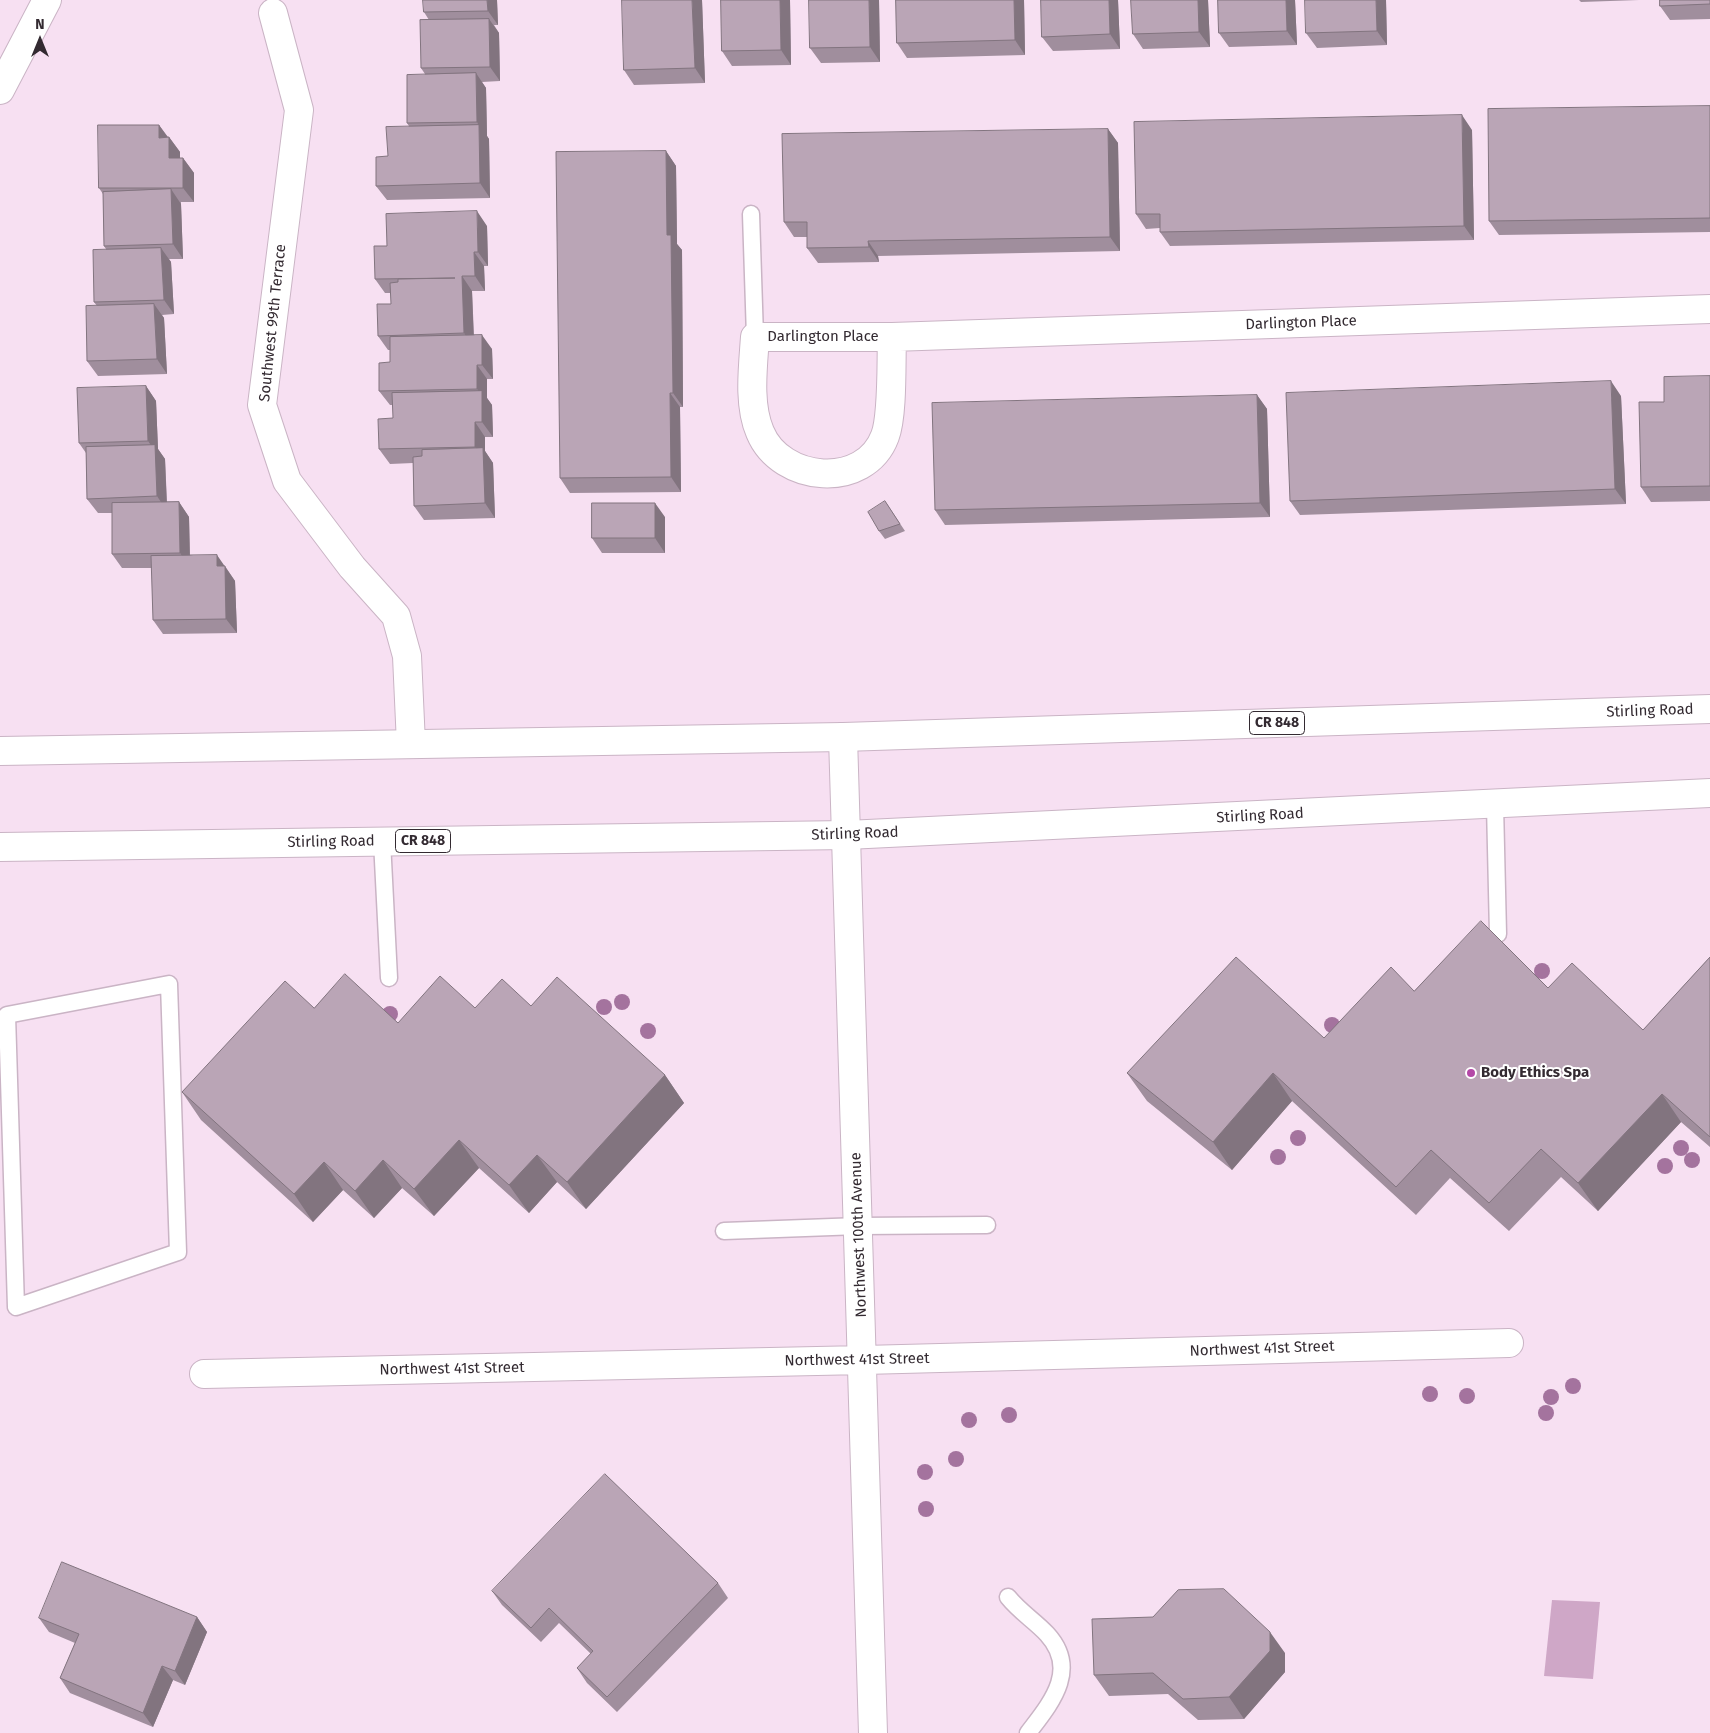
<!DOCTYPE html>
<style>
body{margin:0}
#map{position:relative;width:1710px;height:1733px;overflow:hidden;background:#f7e0f2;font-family:"Fira Sans",sans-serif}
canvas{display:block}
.north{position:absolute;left:15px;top:15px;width:50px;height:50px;-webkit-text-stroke:4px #fff;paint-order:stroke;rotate:0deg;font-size:14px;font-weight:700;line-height:20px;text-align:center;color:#332a31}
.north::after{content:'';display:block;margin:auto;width:18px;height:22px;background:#332a31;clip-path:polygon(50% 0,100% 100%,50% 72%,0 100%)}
</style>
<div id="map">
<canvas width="1710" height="1733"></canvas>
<div class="north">N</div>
</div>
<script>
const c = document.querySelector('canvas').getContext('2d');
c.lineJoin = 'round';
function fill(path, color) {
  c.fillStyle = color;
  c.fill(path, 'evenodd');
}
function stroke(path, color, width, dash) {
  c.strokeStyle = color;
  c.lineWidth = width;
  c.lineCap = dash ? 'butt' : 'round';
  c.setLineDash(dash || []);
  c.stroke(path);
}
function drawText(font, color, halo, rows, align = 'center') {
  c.font = font + ' "Fira Sans",sans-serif';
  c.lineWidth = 4;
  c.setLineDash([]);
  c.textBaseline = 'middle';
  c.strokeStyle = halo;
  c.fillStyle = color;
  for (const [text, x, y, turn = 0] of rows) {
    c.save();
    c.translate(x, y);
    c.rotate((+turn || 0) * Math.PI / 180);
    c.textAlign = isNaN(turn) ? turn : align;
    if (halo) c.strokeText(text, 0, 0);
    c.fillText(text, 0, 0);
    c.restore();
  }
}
const green = new Path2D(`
 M1552,1600L1600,1602L1593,1679L1544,1676Z`);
const lane = new Path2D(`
 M751,214L755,337
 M1495,805L1498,934
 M382,841L389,978
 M169,984L178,1252L16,1307L7,1015Z
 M724,1231L859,1226L987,1225
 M1008,1597C1020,1612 1035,1621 1047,1634C1080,1670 1050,1704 1028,1733`);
const street = new Path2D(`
 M273,13L299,110L262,405L287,481L352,567L396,616L407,656L411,744
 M892,337C891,362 893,415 885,436C865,490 781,483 760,432C748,404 753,367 755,337H892L1710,309
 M843,737L873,1733
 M204,1374L864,1360L1509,1343`);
const secondary = new Path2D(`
 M0,90L47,0`);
const primary = new Path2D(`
 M0,751L843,737L1710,709
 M0,847L847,835L1710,793`);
const trees = [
 [1542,971],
 [622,1002],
 [604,1007],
 [390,1014],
 [1332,1025],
 [648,1031],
 [1298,1138],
 [1681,1148],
 [1278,1157],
 [1692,1160],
 [1665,1166],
 [1573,1386],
 [1430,1394],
 [1467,1396],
 [1551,1397],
 [1546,1413],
 [1009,1415],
 [969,1420],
 [956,1459],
 [925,1472],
 [926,1509]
];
const wall = new Path2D(`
 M497,0L498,25H494L499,33L500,81L482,82L486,88L487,136L489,139L490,198L387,200L376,186L388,156L409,126L407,123L425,74L421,68L429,20L424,12Z
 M702,0L705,83L634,85L624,70Z
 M721,0H790L791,65L732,66L722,51Z
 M879,0L880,62L821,63L810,48Z
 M896,0H1024L1025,55L907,58L897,43Z
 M1041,0H1118L1120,49L1053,51L1042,37Z
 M1131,0H1208L1210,47L1143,49L1133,34Z
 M1218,0H1295L1297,45L1229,47L1219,33Z
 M1386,0L1387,45L1317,48L1306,33Z
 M1579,0H1639L1581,2Z
 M1710,0V19L1670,20L1660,6Z
 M1710,106V232L1499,235L1489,221Z
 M159,125L168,137H169L180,152V158H183L194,173V202H181V204L183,259H169L171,262L174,314L162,315L164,318L167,374L98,376L87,361L97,306L94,302L106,249L104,246L103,194L99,188Z
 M1108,129L1118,143L1120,251L878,256L879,262L818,263L807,248V237H794L784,222Z
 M1472,130L1474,240L1170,246L1160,232V228L1146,229L1136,214Z
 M666,151L676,166L677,244L682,250L683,407H680L681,492L570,493L560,478Z
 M487,226L488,266H484L485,291H472L474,335L492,349L493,379H487V398L492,405L493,437H485V451L493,463L495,518L424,520L414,506L413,463L390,464L379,449L393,418V405H390L379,391L390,362V350H388L378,336L391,304V293H385L375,279L387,246Z
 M1710,376V501L1651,502L1641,487L1664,402Z
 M146,386L156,401L158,449L165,459L167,502H179L189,517L190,555L225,566L235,581L237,633L163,634L153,620L152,568H122L112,554V513H98L87,499L86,453L79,443Z
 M1257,395L1267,409L1270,517L945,525L935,510Z
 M1621,396L1626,504L1300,515L1290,501Z
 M885,501L905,531L885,539L879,531Z
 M665,517V553H602L592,538Z
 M1710,957V1147L1681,1122L1598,1211L1561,1177L1509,1231L1450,1178L1416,1215L1292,1101L1232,1170L1147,1101L1127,1073L1324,1038L1414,991L1548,988L1643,1030Z
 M531,1006L665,1075L684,1103L586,1209L557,1182L529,1213L479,1168L434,1216L402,1188L374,1218L343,1190L313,1222L201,1120L182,1092L314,1008L398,1023L475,1008Z
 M718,1583L728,1598L617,1712L587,1683L577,1668L591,1654L559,1623L541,1642L502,1605L492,1591Z
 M197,1617L207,1632L185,1685L173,1680L153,1727L70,1693L60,1678L75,1643L49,1632L39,1618Z
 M1285,1653V1672L1244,1719L1198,1720L1168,1694L1109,1696L1094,1675Z`);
const shadedWall = new Path2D(`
 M487,0H497L498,25L488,11Z
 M692,0H702L705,83L695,68Z
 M780,0H790L791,65L781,50Z
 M869,0H879L880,62L870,47Z
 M1014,0H1024L1025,55L1015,40Z
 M1109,0H1118L1120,49L1110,34Z
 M1198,0H1208L1210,47L1199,32Z
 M1286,0H1295L1297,45L1287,31Z
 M1376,0H1386L1387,45L1377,31Z
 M489,19L499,33L500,81L490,67Z
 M476,73L486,88L487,136L489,139L490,198L480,183L479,126L477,122Z
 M1462,115L1472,130L1474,240L1464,226Z
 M159,125L169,139L159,138Z
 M1108,129L1118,143L1120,251L1110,237Z
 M169,137L180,152V173L169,158Z
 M666,151L676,166L677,244L682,250L683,407L673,393L667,235Z
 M183,158L194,173V202L183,188Z
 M171,189L181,204L183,259L173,244Z
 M477,211L487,226L488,266L478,252Z
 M868,241L878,256L879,262L869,247Z
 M161,248L171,262L174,314L164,300Z
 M474,252L484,266L485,291L475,276Z
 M462,276L472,291L474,348L464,333Z
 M154,304L164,318L167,374L157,359Z
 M482,335L492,349L493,379L482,365Z
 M477,365L487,379V398L492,405L493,437L482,422V396L477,389Z
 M1611,381L1621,396L1626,504L1615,489Z
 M146,386L156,401L158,449L165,459L167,511L157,496L155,451L148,441Z
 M670,393L680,407L681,492L671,477Z
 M1257,395L1267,409L1270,517L1260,503Z
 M475,422L485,437V451L493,463L495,518L485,503L483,458L475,447Z
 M179,502L189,517L190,567L180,553Z
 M655,503L665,517V553L655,538Z
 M217,555L235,581L237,633L226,619L217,566Z
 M1273,1073L1292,1101L1232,1170L1213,1142Z
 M665,1075L684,1103L586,1209L567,1182Z
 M1662,1094L1681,1122L1598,1211L1578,1183Z
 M459,1140L479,1168L434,1216L414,1189Z
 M537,1155L557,1182L529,1213L509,1185Z
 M383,1160L402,1188L374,1218L355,1191Z
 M324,1162L343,1190L313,1222L294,1194Z
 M197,1617L207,1632L185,1685L175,1671Z
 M1270,1632L1285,1653V1672L1244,1719L1229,1697Z
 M162,1666L173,1680L153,1727L143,1713Z`);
const building = new Path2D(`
 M423,0H487L488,11L424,12Z
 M622,0H692L695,68L624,70Z
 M721,0H780L781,50L722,51Z
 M809,0H869L870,47L810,48Z
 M896,0H1014L1015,40L897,43Z
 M1041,0H1109L1110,34L1042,37Z
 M1131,0H1198L1199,32L1133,34Z
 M1218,0H1286L1287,31L1219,33Z
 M1305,0H1376L1377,31L1306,33Z
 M1660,0H1710V4L1660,6Z
 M489,19L490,67L421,68L420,20Z
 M476,73L477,122L407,123V75Z
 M1710,106V218L1489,221L1488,109Z
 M1462,115L1464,226L1160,232V214H1136L1134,122Z
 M98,125H159V138L169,137V158H183V188H99Z
 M479,125L480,183L376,186V157L388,156L386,127Z
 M1108,129L1110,237L868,241L869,247L807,248V222H784L782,134Z
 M666,151L667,235H671L673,393H670L671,477L560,478L556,152Z
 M171,189L173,244L104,246L103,192Z
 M477,211L478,252H474L475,276H462L464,333L378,336L377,304H391L390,283L398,282V279L455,278L375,279L374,246H387L386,214Z
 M161,248L164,300L94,302L93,250Z
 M154,304L157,359L87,361L86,306Z
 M482,335V365H477V389L379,391V363L390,362V337Z
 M1710,376V486L1641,487L1639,402H1664V377Z
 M1611,381L1615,489L1290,501L1286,393Z
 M146,386L148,441L79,443L77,388Z
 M482,391V422H475V447L379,449L378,419L393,418L392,393Z
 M1257,395L1260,503L935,510L932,403Z
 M155,445L157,496L87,499L86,447Z
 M483,448L485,503L414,506L413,457L422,456V450Z
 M885,501L900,524L879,531L868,512Z
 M179,502L180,553L112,554V503Z
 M592,503H655V538H592Z
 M217,555V566H225L226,619L153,620L151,556Z
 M1481,921L1548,988L1572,963L1643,1030L1710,957V1137L1662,1094L1578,1183L1541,1149L1489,1203L1431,1150L1396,1187L1273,1073L1213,1142L1127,1073L1236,957L1324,1038L1391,967L1414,991Z
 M345,974L398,1023L440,976L475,1008L502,979L531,1006L557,977L665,1075L567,1182L537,1155L509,1185L459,1140L414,1189L383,1160L355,1191L324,1162L294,1194L182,1092L285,981L314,1008Z
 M605,1474L718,1583L607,1697L577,1668L593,1651L549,1608L531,1628L492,1591Z
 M62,1562L197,1617L175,1671L162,1666L143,1713L60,1678L79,1634L39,1618Z
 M1224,1589L1270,1632V1651L1229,1697L1183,1699L1153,1673L1094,1675L1092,1619L1153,1617L1178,1590Z`);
const markers = [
 [1471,1073,5,"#b448a7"]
];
const shields = [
 [1277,723,55],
 [423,841,55]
];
const shieldNames = [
 ["CR 848",1277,723],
 ["CR 848",423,841]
];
const streetNames = [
 ["Southwest 99th Terrace",273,323,-84],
 ["Darlington Place",1301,323,-2],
 ["Darlington Place",823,337],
 ["Stirling Road",1650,711,-2],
 ["Stirling Road",1260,816,-3],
 ["Stirling Road",855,834,-2],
 ["Stirling Road",331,842,-1],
 ["Northwest 100th Avenue",859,1235,-92],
 ["Northwest 41st Street",1262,1349,-2],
 ["Northwest 41st Street",857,1360,-1],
 ["Northwest 41st Street",452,1369,-1]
];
const poiNames = [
 ["Body Ethics Spa",1481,1073]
];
fill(green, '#cfa7c7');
stroke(lane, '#cab4c5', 19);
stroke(street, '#cab4c5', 30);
stroke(secondary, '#cab4c5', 30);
stroke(primary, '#cab4c5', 30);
stroke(lane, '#fff', 16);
stroke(street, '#fff', 28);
stroke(secondary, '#fff', 28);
stroke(primary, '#fff', 28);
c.fillStyle = '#a4739e';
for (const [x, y] of trees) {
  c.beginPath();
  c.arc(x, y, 8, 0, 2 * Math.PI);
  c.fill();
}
fill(wall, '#a08e9d');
fill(shadedWall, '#82747f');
fill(building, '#baa5b6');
stroke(building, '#82747f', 1);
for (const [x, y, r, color] of markers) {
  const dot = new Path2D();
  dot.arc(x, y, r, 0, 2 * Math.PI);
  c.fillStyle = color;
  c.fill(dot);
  stroke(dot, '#fff', 2);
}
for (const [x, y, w] of shields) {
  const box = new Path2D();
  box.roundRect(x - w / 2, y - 11.5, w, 23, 4);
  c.fillStyle = '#fff';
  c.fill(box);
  stroke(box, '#332a31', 1);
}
drawText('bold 14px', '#332a31', null, shieldNames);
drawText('15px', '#332a31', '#fff', streetNames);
drawText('bold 15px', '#332a31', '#fff', poiNames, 'left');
</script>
